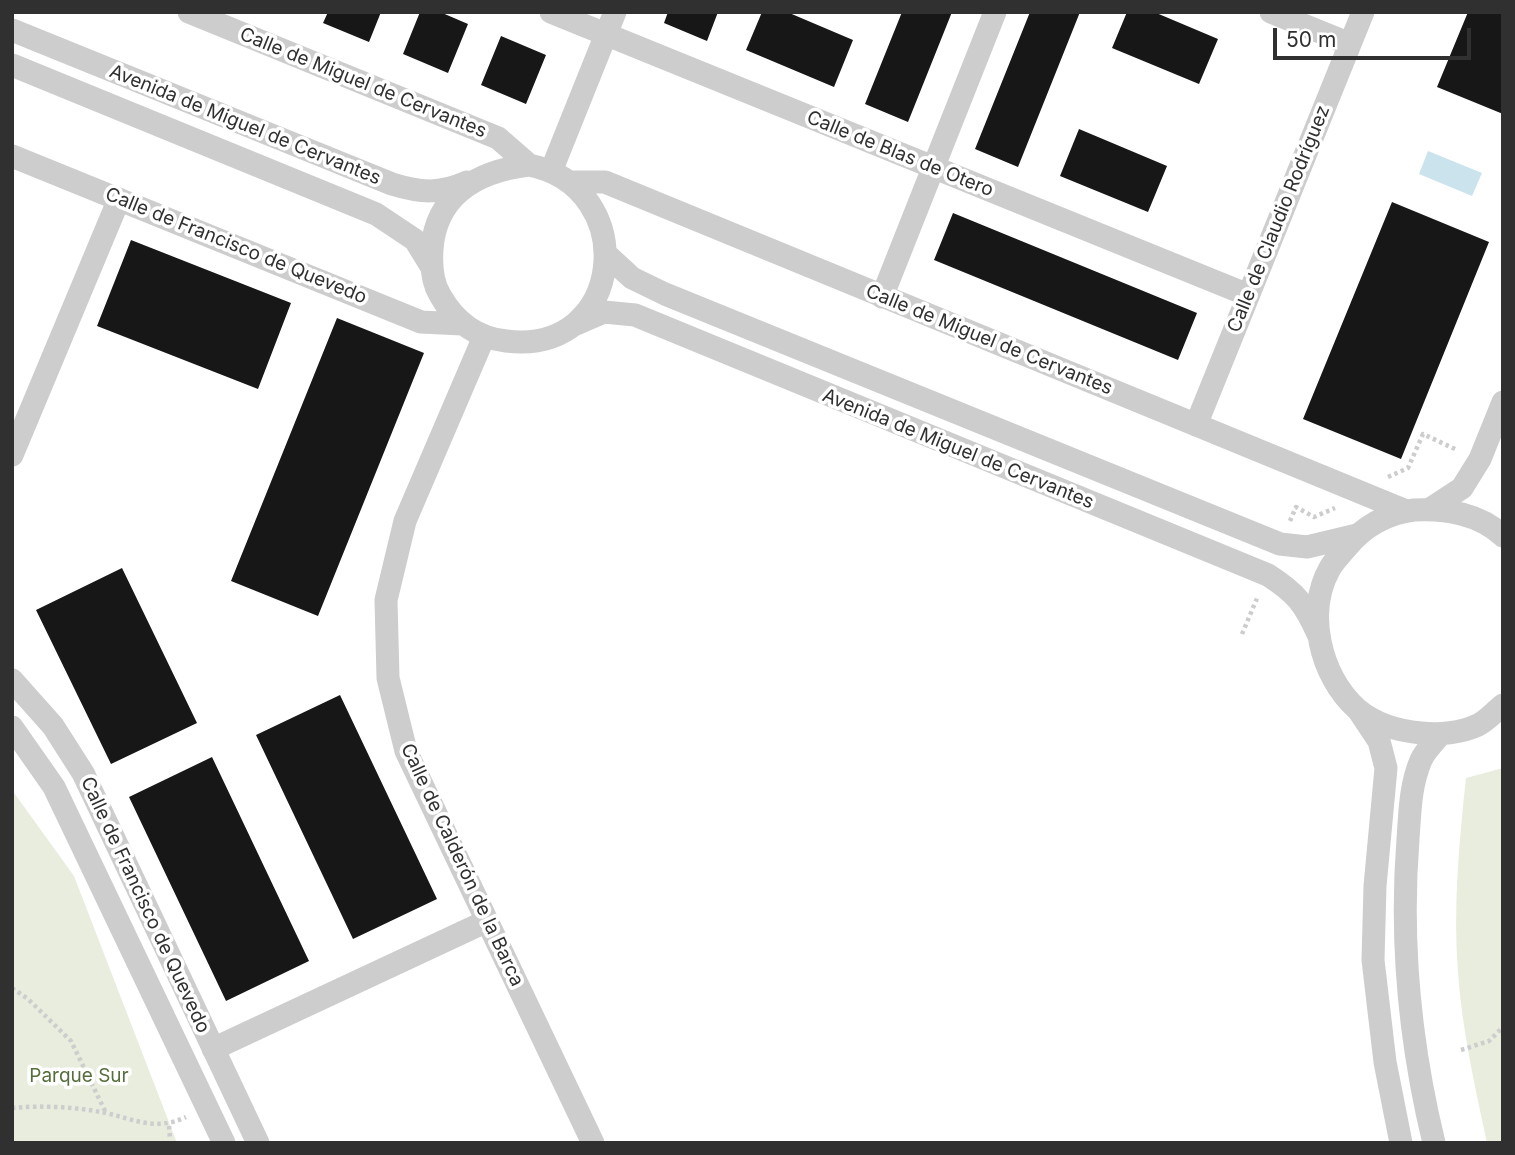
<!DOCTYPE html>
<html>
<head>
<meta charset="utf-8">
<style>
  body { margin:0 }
  #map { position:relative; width:1515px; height:1155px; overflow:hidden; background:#fff; font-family:Inter,sans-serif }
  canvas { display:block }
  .frame { position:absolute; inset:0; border:14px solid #303030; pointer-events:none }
  .scale { position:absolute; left:1273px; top:28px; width:198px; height:32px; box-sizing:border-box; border:4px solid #303030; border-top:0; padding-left:9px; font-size:21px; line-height:24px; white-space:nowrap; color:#303030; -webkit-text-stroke:5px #fff; paint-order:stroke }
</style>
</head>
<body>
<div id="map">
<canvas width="1515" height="1155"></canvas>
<div class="frame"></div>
<div class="scale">50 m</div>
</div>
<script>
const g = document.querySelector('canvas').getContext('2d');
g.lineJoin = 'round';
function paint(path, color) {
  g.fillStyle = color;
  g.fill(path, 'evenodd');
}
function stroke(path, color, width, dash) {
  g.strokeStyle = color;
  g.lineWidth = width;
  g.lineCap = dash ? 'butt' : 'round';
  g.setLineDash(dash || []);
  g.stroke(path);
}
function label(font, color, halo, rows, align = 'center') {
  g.font = font + ' Inter,sans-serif';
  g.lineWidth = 7;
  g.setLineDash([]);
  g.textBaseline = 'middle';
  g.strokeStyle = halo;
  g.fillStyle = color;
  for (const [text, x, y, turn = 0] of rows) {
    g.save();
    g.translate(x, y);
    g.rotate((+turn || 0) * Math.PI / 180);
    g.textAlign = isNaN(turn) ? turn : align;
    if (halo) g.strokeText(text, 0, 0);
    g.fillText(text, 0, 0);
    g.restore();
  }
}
paint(new Path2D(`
  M1503,768v375h-16c-12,-57 -25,-113 -29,-171 -5,-64 1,-129 8,-194z
  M12,790l62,86 103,267h-165z`), '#e8edde');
paint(new Path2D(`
  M1428,151l54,22 -10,23 -53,-22z`), '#cae3ed');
paint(new Path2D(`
  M328,12h53l-12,30 -46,-19z
  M420,12h20l28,12 -20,49 -45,-19z
  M668,12h50l-11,29 -43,-18z
  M762,12h25l66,28 -19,47 -88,-37z
  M902,12h50l-44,110 -43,-18z
  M1030,12h50l-62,155 -43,-18z
  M1127,12h27l64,27 -19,45 -87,-36z
  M1468,12h35v102l-66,-27z
  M501,36l45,19 -20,49 -45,-19z
  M1079,129l88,37 -19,46 -88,-36z
  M1392,202l97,40 -88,217 -98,-40z
  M953,213l244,100 -19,47 -244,-100z
  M131,240l160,63 -33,86 -161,-63z
  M337,318l87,35 -106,263 -87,-35z
  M122,568l75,155 -86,41 -75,-154z
  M340,695l97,204 -84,40 -97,-204z
  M212,757l97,204 -83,40 -97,-204z`), '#171717');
stroke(new Path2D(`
  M1388,477l20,-9 15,-34 34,16
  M1290,521l6,-14 18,10 21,-9
  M1242,634l16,-38
  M12,988l16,11 43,42 35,72
  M1461,1050l28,-9 14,-14
  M12,1108c30,-3 64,-1 94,5 30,7 50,18 80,4
  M169,1126l1,13`), '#cdcdcd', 4.5, [3.5, 3.5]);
stroke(new Path2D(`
  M189,12l309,126 31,27
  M551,12l697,283
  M1271,12l79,32
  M12,30l380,154c29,9 48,10 75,-2
  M12,65l364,149 39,26 16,26
  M12,156l409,166 41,2
  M529,165c112,22 97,191 -23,176 -29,-3 -51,-19 -66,-46 -8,-13 -9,-31 -8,-46 4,-55 47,-78 97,-84z
  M552,169l63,-157
  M569,182h36l801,329
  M607,255l25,23 33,16 615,250 27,3 50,-12
  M882,297l113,-285
  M574,325l30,-13 31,3 633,260c28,18 36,28 50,59
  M483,339l-78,182 -19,79 2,78 18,73 187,392
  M1196,425l167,-413
  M12,455l107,-256
  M1430,509l32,-21 18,-29 23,-57
  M1503,536c-23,-22 -58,-28 -89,-26 -27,3 -51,17 -67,37 -6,7 -13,14 -17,21 -25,44 -10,108 27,141 18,15 42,22 64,24 18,2 40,0 57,-8 9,-4 17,-14 25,-20
  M12,680l41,46 30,47 175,370
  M1359,711l20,30 7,27 -11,118 -2,74 12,102 16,81
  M12,727l42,60 170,356
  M213,1049l274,-128
  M1434,1143c-24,-99 -34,-202 -26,-304 2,-27 2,-53 13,-79 4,-9 12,-17 19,-25`), '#cdcdcd', 23);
label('19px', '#303030', '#fff', [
  ["Calle de Miguel de Cervantes",363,83,22],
  ["Avenida de Miguel de Cervantes",245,125,22],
  ["Calle de Blas de Otero",900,154,22],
  ["Calle de Claudio Rodríguez",1279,219,-68],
  ["Calle de Francisco de Quevedo",236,246,22],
  ["Calle de Miguel de Cervantes",989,340,22],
  ["Avenida de Miguel de Cervantes",958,449,22],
  ["Calle de Calderón de la Barca",462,865,65],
  ["Calle de Francisco de Quevedo",145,905,65]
]);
label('19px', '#576e3c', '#fff', [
  ["Parque Sur",79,1076]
]);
</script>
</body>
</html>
